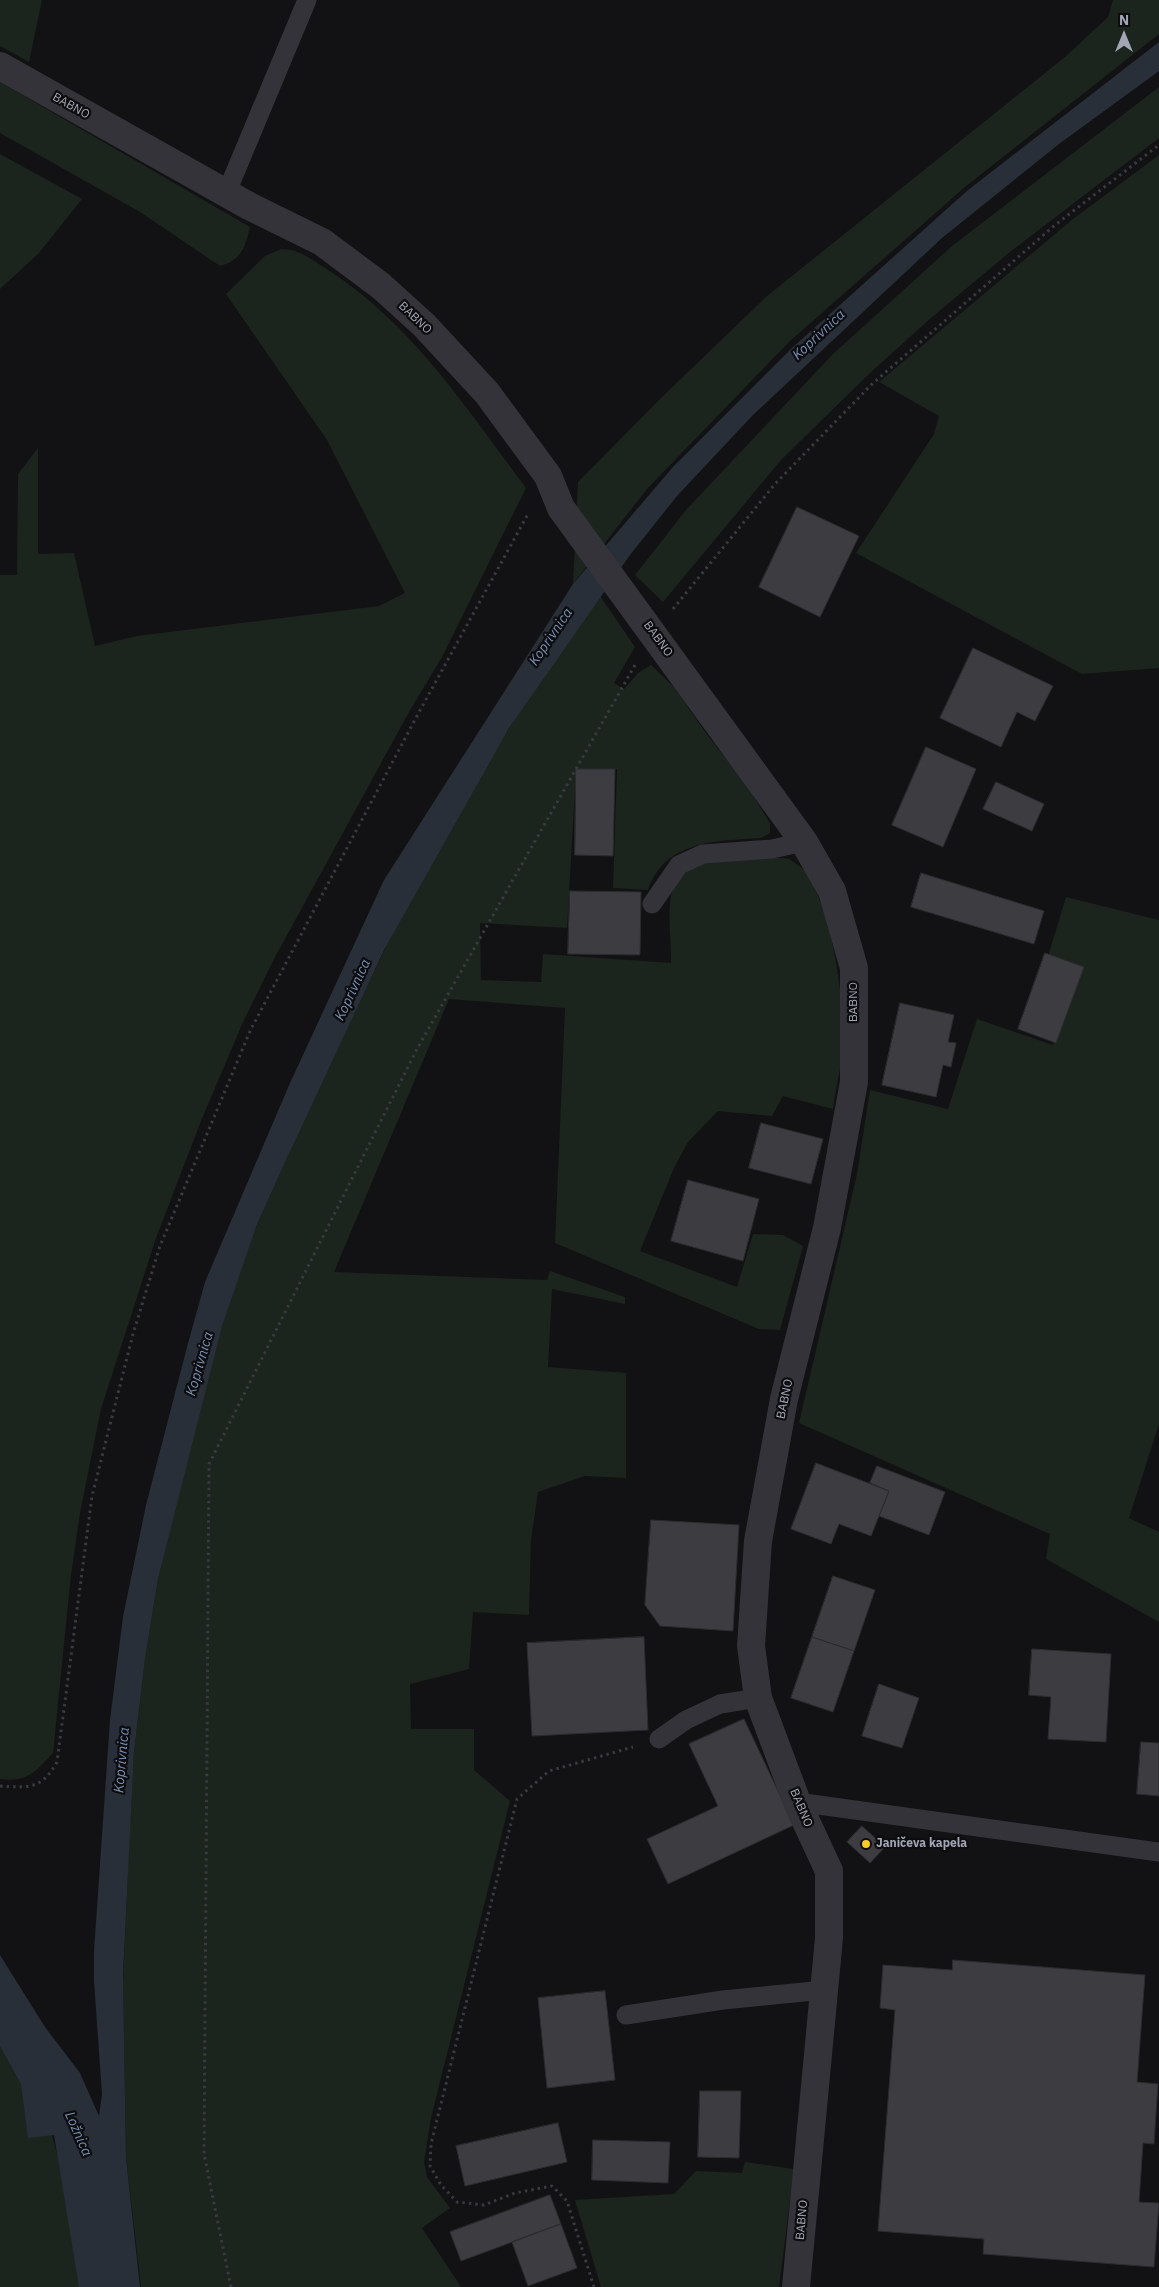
<!DOCTYPE html>
<html>
<head>
<meta charset="utf-8">
<style>
  body { margin:0 }
  #map { position:relative; width:1159px; height:2287px; overflow:hidden; background:#121214; font-family:"IBM Plex Sans",sans-serif }
  canvas { display:block }
  .north { position:absolute; left:1099px; top:10px; width:50px; height:50px; -webkit-text-stroke:4px #0d0d0f; paint-order:stroke; rotate:0deg; font-size:14px; font-weight:700; line-height:20px; text-align:center; color:#a3a6b5 }
  .north::after { content:''; display:block; margin:auto; width:18px; height:22px; background:#a3a6b5; clip-path:polygon(50% 0,100% 100%,50% 72%,0 100%) }
</style>
</head>
<body>
<div id="map">
<canvas width="1159" height="2287"></canvas>
<div class="north">N</div>
</div>
<script>
const g = document.querySelector('canvas').getContext('2d');
g.lineJoin = 'round';
function paint(path, color) {
  g.fillStyle = color;
  g.fill(path, 'evenodd');
}
function stroke(path, color, width, dash) {
  g.strokeStyle = color;
  g.lineWidth = width;
  g.lineCap = dash ? 'butt' : 'round';
  g.setLineDash(dash || []);
  g.stroke(path);
}
function label(font, color, halo, rows, align = 'center') {
  g.font = font + ' "IBM Plex Sans",sans-serif';
  g.lineWidth = 4.5;
  g.setLineDash([]);
  g.textBaseline = 'middle';
  g.strokeStyle = halo;
  g.fillStyle = color;
  for (const [text, x, y, turn = 0] of rows) {
    g.save();
    g.translate(x, y);
    g.rotate((+turn || 0) * Math.PI / 180);
    g.textAlign = isNaN(turn) ? turn : align;
    if (halo) g.strokeText(text, 0, 0);
    g.fillText(text, 0, 0);
    g.restore();
  }
}
paint(new Path2D(`
  M0,0h42l-13,62 -29,-16z
  M1113,0h46v34l-194,153 -175,154 -143,148 -74,95 5,-102 83,-84 106,-102 298,-239 43,-40z
  M0,82l250,145c-5,20 -8,33 -30,39l-80,-54 -140,-79z
  M1159,87v51l-149,114 -79,66 -61,55 -89,87 -118,142 -28,-27 51,-65 147,-156 119,-108z
  M0,154l82,45 -43,54 -39,36z
  M1159,155v513l-77,6 -226,-121 78,-119 5,-18 -60,-34 194,-163z
  M281,249c18,0 28,9 44,19 85,53 142,141 201,220l-84,169 -33,55 -135,247 -31,63 -42,99 -45,117 -55,171 -21,104 -9,62 -18,178c-19,20 -25,29 -53,26v-1204h17l1,-101 20,-26v106l36,-1 21,93 42,-10 242,-30 26,-13 -78,-153 -101,-146 39,-38z
  M600,596l35,51 -21,36 10,6 14,-16 13,-8 23,22 34,49 36,45 26,42v10l-9,5c-44,3 -96,2 -113,52l-35,-2 4,-119 -41,2 -9,157 -87,-5 1,57 60,2 2,-28 128,9c1,-22 -6,-60 4,-79 3,-7 16,-16 23,-19 12,-4 80,-9 91,-6 4,2 12,8 15,11 28,38 39,122 39,168 0,24 -7,48 -10,71l-50,-13 -11,20 -54,-5 -30,31 -14,26 -34,83 97,36 16,-53 30,1 20,11 -23,84 -21,-1 -204,-86 10,-235 -116,-9 -115,273 213,8 3,-9 75,26v7l-73,-15 -4,78 78,6v105l-41,-2 -47,16 -7,48 -2,75 -56,-3 -4,57 -59,15 1,45h63v41l36,31 -79,317 -7,44 3,15 23,31 -28,20 39,59h-320l-15,-130 -3,-173 6,-140 5,-92 11,-93 13,-80 19,-80v-8l53,-196 20,-54 77,-173 91,-187 127,-213z
  M1066,897l93,23v504l-30,94 30,14v90l-113,-63 4,-25 -251,-111 58,-249 13,-84 78,19 29,-90 76,26 29,-75 -35,-10z
  M0,2039l51,93 13,46 20,109h-84z
  M745,2162l49,7 -15,118h-178l-26,-87 99,-6 22,-23 46,2z`), '#1c241e');
paint(new Path2D(`
  M1159,42v29l-100,73 -117,94 -190,178 -75,80 -47,59 -121,173 -125,222 -97,208 -31,69 -34,99 -64,253 -13,80 -11,93 -11,223 3,183 14,129h-61l-25,-152 -26,3 -7,-54 -21,-38v-91l45,72 35,46 19,43 3,-22 -8,-113v-30l16,-231 13,-103 23,-112 41,-158 18,-65 85,-199 94,-203 189,-296 100,-117 119,-119 176,-158z`), '#282f38');
const building = new Path2D(`
  M797,507l62,29 -39,81 -61,-30z
  M973,648l80,38 -18,35 -18,-9 -16,35 -61,-29z
  M926,747l50,22 -33,78 -51,-22z
  M576,769h39l-2,87 -38,-1z
  M996,782l48,22 -12,27 -49,-22z
  M921,873l123,38 -10,33 -123,-37z
  M570,891l71,1 -1,63 -72,-1z
  M1045,953l39,14 -28,76 -38,-14z
  M900,1003l54,12 -6,27 8,1 -5,24 -8,-2 -7,32 -54,-12z
  M761,1123l62,16 -12,45 -62,-16z
  M688,1180l71,19 -16,62 -72,-20z
  M816,1463l73,28 -18,45 -32,-12 -8,20 -40,-15z
  M877,1466l68,26 -16,43 -50,-19 10,-25 -19,-8z
  M651,1520l88,5 -6,106 -73,-5 -15,-21z
  M833,1576l42,14 -21,61 -42,-14z
  M644,1637l4,93 -116,6 -5,-93z
  M812,1637l42,14 -21,61 -42,-14z
  M1032,1649l79,5 -5,88 -58,-3 3,-42 -22,-2z
  M879,1684l40,14 -17,50 -40,-12z
  M744,1719l50,106 -126,59 -21,-45 71,-33 -29,-62z
  M1141,1742l18,1v53l-22,-2z
  M862,1826l23,21 -15,16 -23,-21z
  M953,1960l192,15 -8,107 21,2 -4,60 -11,-1 -4,59 20,1 -5,64 -171,-13 1,-15 -106,-8 17,-221 -15,-2 3,-43 69,5z
  M605,1991l10,89 -68,8 -9,-90z
  M700,2091h41l-2,67 -41,-1z
  M558,2123l9,39 -102,24 -9,-40z
  M593,2140l77,2 -2,41 -76,-3z
  M550,2195l11,29 -100,37 -11,-29z
  M561,2224l16,44 -49,18 -16,-44z`);
paint(building, '#3c3c41');
stroke(building, '#2c2c30', 1);
stroke(new Path2D(`
  M673,609l102,-125 96,-99 184,-160 104,-80
  M0,1786c29,2 42,3 57,-24l35,-266 41,-162 27,-88 91,-217 167,-315 110,-200
  M231,2287l-27,-133 5,-690 208,-415 218,-384
  M594,2287l-27,-86 -15,-15 -37,7 -31,12 -27,-3 -16,-17 -11,-19 1,-22 86,-345 32,-28 84,-24`), '#393a40', 3, [2.5, 4]);
stroke(new Path2D(`
  M226,194l81,-194
  M652,904l27,-39 24,-11 69,-5 32,-7
  M659,1739l27,-19 34,-16 38,-6
  M797,1802l362,50
  M626,2015l97,-15 101,-10`), '#333339', 19);
stroke(new Path2D(`
  M0,66l249,140 73,36 59,44 43,39 63,68 61,83 13,32 243,334 28,49 22,77v114l-27,146 -43,171 -26,142 -7,105 7,52 39,104 32,69v67l-33,349`), '#333339', 28);
for (const [x, y, r, color] of [
  [866,1844,5,"#f9cc25"]
]) {
  const dot = new Path2D();
  dot.arc(x, y, r, 0, 2 * Math.PI);
  g.fillStyle = color;
  g.fill(dot);
  stroke(dot, '#0d0d0f', 2);
}
label('12px', '#a3a6b5', '#0d0d0f', [
  ["BABNO",71,106,29],
  ["BABNO",415,318,44],
  ["BABNO",658,639,54],
  ["BABNO",854,1002,-90],
  ["BABNO",785,1399,-78],
  ["BABNO",801,1808,67],
  ["BABNO",802,2220,-85]
]);
label('bold 12px', '#a3a6b5', '#0d0d0f', [
  ["Janičeva kapela",876,1844]
], 'left');
label('italic 14px', '#788fb2', '#0d0d0f', [
  ["Koprivnica",819,335,-43],
  ["Koprivnica",551,637,-56],
  ["Koprivnica",353,990,-65],
  ["Koprivnica",200,1364,-74],
  ["Koprivnica",122,1760,-85],
  ["Ložnica",78,2134,66]
]);
</script>
</body>
</html>
